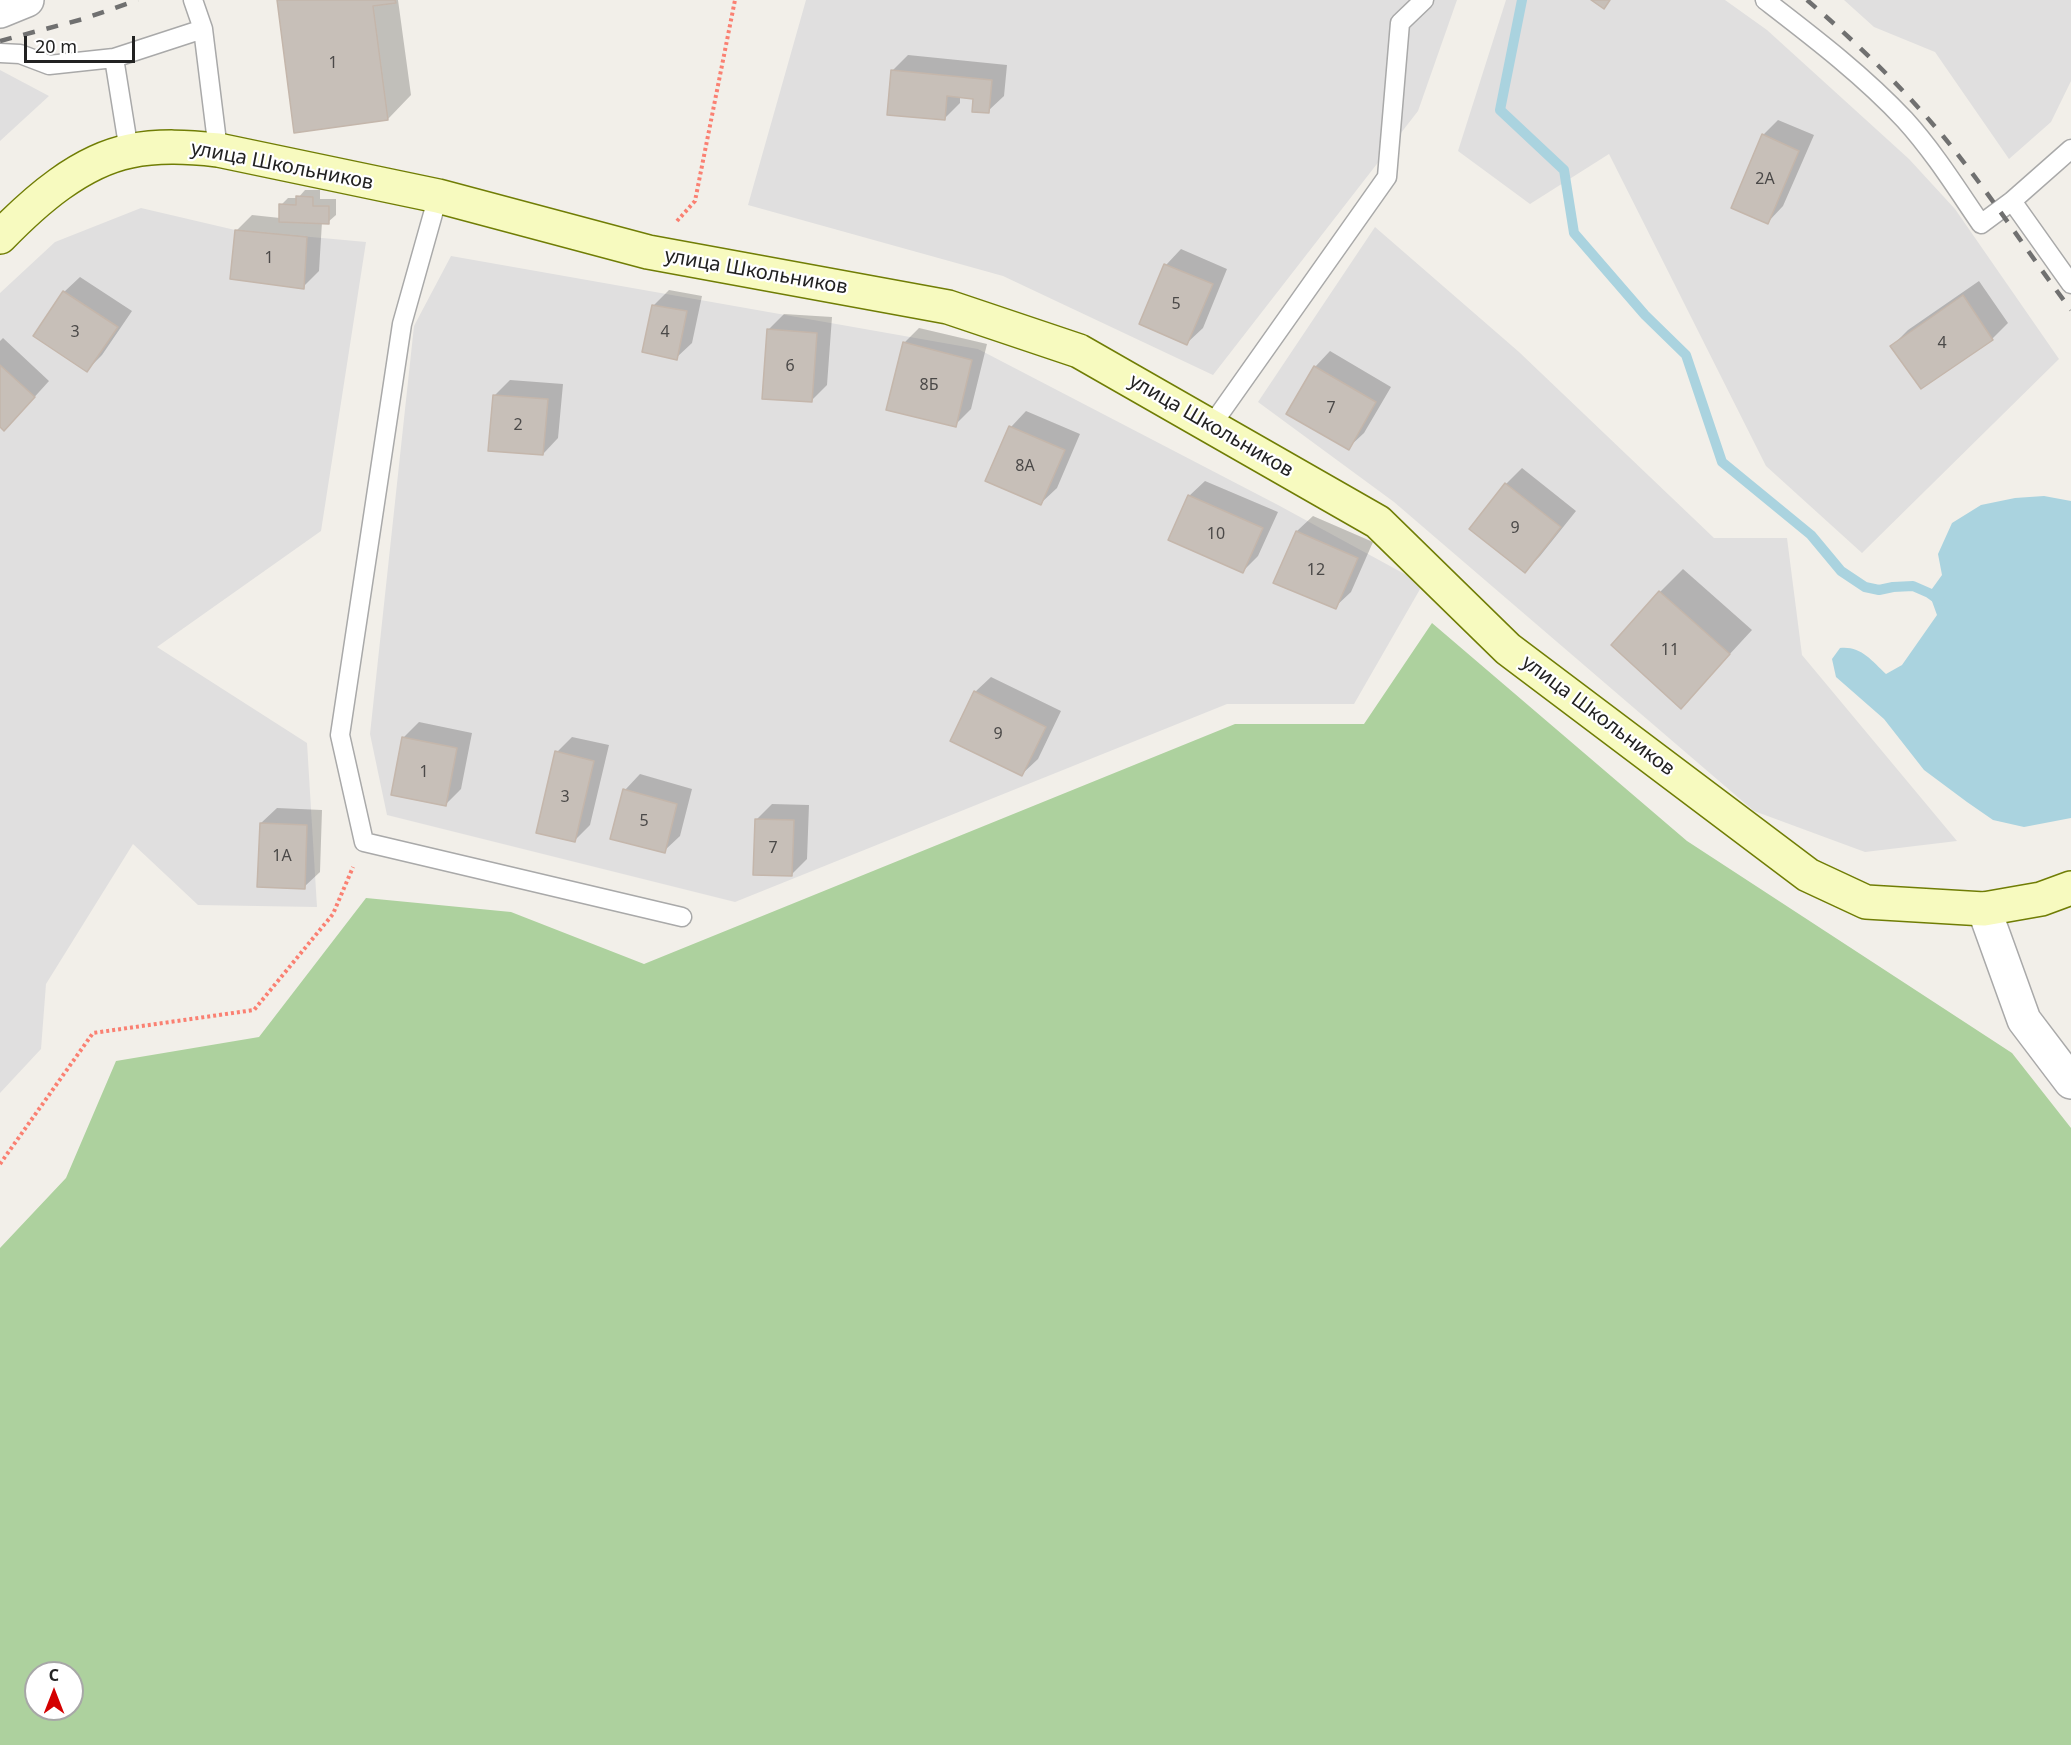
<!DOCTYPE html>
<html>
<head>
<meta charset="utf-8">
<style>
  body { margin:0 }
  #map { position:relative; width:2071px; height:1745px; overflow:hidden; background:#f2efe9; font-family:"Noto Sans",sans-serif }
  canvas { display:block }
  .north { position:absolute; left:24px; top:1661px; width:60px; height:60px; box-sizing:border-box; background:#fff; border:2px solid #a7a7a7; border-radius:50%; rotate:0deg; font-size:16px; font-weight:700; line-height:24px; text-align:center; color:#222 }
  .north::after { content:''; display:block; margin:auto; width:21px; height:27px; background:#d40000; clip-path:polygon(50% 0,100% 100%,50% 72%,0 100%) }
  .scale { position:absolute; left:24px; top:36px; width:111px; height:27px; box-sizing:border-box; border:3px solid #222; border-top:0; padding-left:8px; font-size:18px; line-height:21px; white-space:nowrap; color:#222; -webkit-text-stroke:4px #fff; paint-order:stroke }
</style>
</head>
<body>
<div id="map">
<canvas width="2071" height="1745"></canvas>
<div class="north">С</div>
<div class="scale">20 m</div>
</div>
<script>
const g = document.querySelector('canvas').getContext('2d');
g.lineJoin = 'round';
function paint(path, color) {
  g.fillStyle = color;
  g.fill(path, 'evenodd');
}
function stroke(path, color, width, dash) {
  g.strokeStyle = color;
  g.lineWidth = width;
  g.lineCap = dash ? 'butt' : 'round';
  g.setLineDash(dash || []);
  g.stroke(path);
}
function label(font, color, halo, rows, align = 'center') {
  g.font = font + ' "Noto Sans",sans-serif';
  g.lineWidth = 4.5;
  g.setLineDash([]);
  g.textBaseline = 'middle';
  g.strokeStyle = halo;
  g.fillStyle = color;
  for (const [text, x, y, turn = 0] of rows) {
    g.save();
    g.translate(x, y);
    g.rotate((+turn || 0) * Math.PI / 180);
    g.textAlign = isNaN(turn) ? turn : align;
    if (halo) g.strokeText(text, 0, 0);
    g.fillText(text, 0, 0);
    g.restore();
  }
}
paint(new Path2D(`
  M806,0h651l-39,111 -205,264 -210,-99 -255,-71z
  M1506,0h219l42,30 142,129 46,50 104,150 -197,194 -96,-87 -157,-312 -79,50 -72,-53z
  M1844,0h227v81l-20,41 -42,37 -74,-107 -61,-25z
  M0,70l49,26 -49,45z
  M141,208l94,22 131,12 -45,289 -164,116 150,96 10,164 -119,-2 -65,-61 -87,140 -5,65 -41,44v-800l55,-51z
  M1375,227l144,125 195,186h73l15,117 155,186 -92,11 -111,-41 -360,-309 -136,-100z
  M451,256l527,93 300,156 145,79 -69,120h-127l-492,198 -348,-87 -17,-81 44,-408z`), '#e0dfdf');
paint(new Path2D(`
  M1432,623l255,218 325,212 59,75v617h-2071v-497l66,-70 50,-117 143,-24 107,-139 145,14 133,52 591,-240h129zM36,1673h36v36h-36z`), '#add19e');
paint(new Path2D(`
  M2044,496l27,5v317l-47,9 -31,-7 -26,-18 -43,-32 -40,-51 -48,-42 -4,-18 8,-11c21,-2 31,12 46,26l16,-9 35,-50 -8,-22 13,-18 -4,-21 14,-31 29,-18 34,-7z`), '#aad3df');
paint(new Path2D(`
  M278,0h120l13,95 -23,24z
  M908,55l99,10 -3,31 -16,15 -13,-14 -15,-1v7l-16,16 -52,-48z
  M1778,120l36,15 -31,71 -15,16 -5,-87z
  M305,190h15v9h16v16l-8,7h-6l-3,49 -16,16 -66,-57 15,-15 28,3 1,-13 7,-7h10z
  M1181,249l46,20 -24,59 -16,15 -46,-19 25,-59z
  M80,277l52,34 -30,44 -15,15 -23,-78z
  M1979,281l29,42 -16,16 -71,48 -29,-41 16,-16z
  M669,290l33,6 -10,47 -16,15 -22,-53z
  M784,314l48,3 -5,68 -16,16 -42,-72z
  M919,328l68,16 -16,65 -16,16 -51,-82z
  M3,338l46,43 -29,32 -20,12v-84z
  M1330,351l61,36 -27,46 -16,15 -33,-81z
  M510,380l53,4 -5,54 -15,16 -49,-58z
  M1026,411l54,23 -23,54 -16,15 -30,-76z
  M1522,468l54,43 -36,45 -15,15 -54,-43 35,-44z
  M1205,481l73,31 -20,44 -15,15 -54,-75z
  M1313,516l60,26 -22,50 -16,15 -60,-25 22,-51z
  M1683,569l69,61 -71,77 -21,-115z
  M991,677l70,34 -23,48 -16,15 -47,-82z
  M419,722l53,11 -11,56 -15,15 -43,-66z
  M572,737l37,8 -19,80 -15,15 -18,-88z
  M640,774l52,15 -12,47 -16,15 -39,-61z
  M772,804l37,1 -2,54 -16,16 -35,-55z
  M277,808l45,2 -2,62 -16,15 -43,-64z`), '#0003');
stroke(new Path2D(`
  M1522,0l-22,110 64,60 10,63 71,82 41,40 36,107 89,73 30,36 24,16 14,3 14,-3 20,-1 16,7 11,8`), '#aad3df', 10);
const building = new Path2D(`
  M277,0h118l1,3 -23,3 15,114 -94,13z
  M1591,0h19l-6,9z
  M891,70l101,10 -3,33 -17,-1 1,-13 -26,-3 -2,24 -58,-5z
  M1762,134l37,17 -31,73 -37,-16z
  M296,196l17,1v9h16v18l-50,-2v-18l17,1z
  M235,230l72,7 -3,52 -74,-10z
  M1164,264l49,20 -26,61 -48,-21z
  M63,291l55,36 -31,45 -54,-36z
  M1963,295l30,45 -72,49 -31,-43z
  M652,305l35,6 -10,49 -35,-8z
  M767,329l50,4 -5,69 -50,-3z
  M903,342l69,18 -16,67 -70,-17z
  M0,365l35,32 -31,34 -4,-4z
  M1314,366l62,36 -27,48 -63,-36z
  M493,395l55,4 -5,56 -55,-4z
  M1009,426l56,24 -24,55 -56,-24z
  M1505,483l56,44 -36,46 -56,-44z
  M1188,495l75,33 -20,45 -75,-33z
  M1296,531l62,27 -22,51 -63,-26z
  M1659,591l71,63 -49,55 -70,-64z
  M974,691l72,36 -24,49 -72,-35z
  M402,737l55,11 -11,58 -55,-11z
  M555,751l39,10 -19,81 -39,-9z
  M623,789l54,15 -12,49 -55,-14z
  M755,819l39,1 -2,56 -39,-1z
  M260,823l47,2 -2,64 -48,-2z`);
paint(building, '#c7bfb8');
stroke(building, '#c4b6ab', 1.5);
const lane = new Path2D(`
  M193,0l10,29
  M1765,0c48,37 98,75 140,120 29,32 52,69 76,104l31,-23 59,-52
  M0,53l20,1 29,11 65,-7
  M129,151l-15,-93 89,-29 15,121
  M438,196l-36,128 -62,411 24,107 318,75
  M2012,201l59,83
  M1211,426l176,-249 13,-154 24,-23`);
const street = new Path2D(`
  M0,11l27,-11
  M1984,909l40,111 47,62`);
const secondary = new Path2D(`
  M0,237c35,-36 80,-76 130,-86 29,-6 59,-4 88,-1l220,46 210,56 300,55 131,44 299,171 130,127 300,226 58,27 118,7 57,-10 30,-11`);
stroke(lane, '#a9a9a9', 21);
stroke(street, '#a9a9a9', 36);
stroke(secondary, '#707d05', 36);
stroke(new Path2D(`
  M677,221l18,-20 40,-201
  M0,1164l93,-131 161,-23 79,-96 20,-47`), '#fa8072', 4, [3, 3]);
stroke(lane, '#fff', 18);
stroke(street, '#fff', 33);
stroke(secondary, '#f7fabf', 33);
stroke(new Path2D(`
  M1807,0c49,42 95,87 136,136 46,56 85,117 128,174
  M0,41l83,-22 55,-19`), '#707070', 4.5, [12, 12]);
label('16px', '#4b4948', null, [
  ["1",333,63],
  ["2А",1765,179],
  ["1",269,258],
  ["5",1176,304],
  ["3",75,332],
  ["4",665,332],
  ["4",1942,343],
  ["6",790,366],
  ["8Б",929,385],
  ["7",1331,408],
  ["2",518,425],
  ["8А",1025,466],
  ["9",1515,528],
  ["10",1216,534],
  ["12",1316,570],
  ["11",1670,650],
  ["9",998,734],
  ["1",424,772],
  ["3",565,797],
  ["5",644,821],
  ["7",773,848],
  ["1А",282,856]
]);
label('20px', '#222', '#fff', [
  ["улица Школьников",282,166,11],
  ["улица Школьников",756,272,10],
  ["улица Школьников",1211,426,30],
  ["улица Школьников",1598,716,37]
]);
</script>
</body>
</html>
